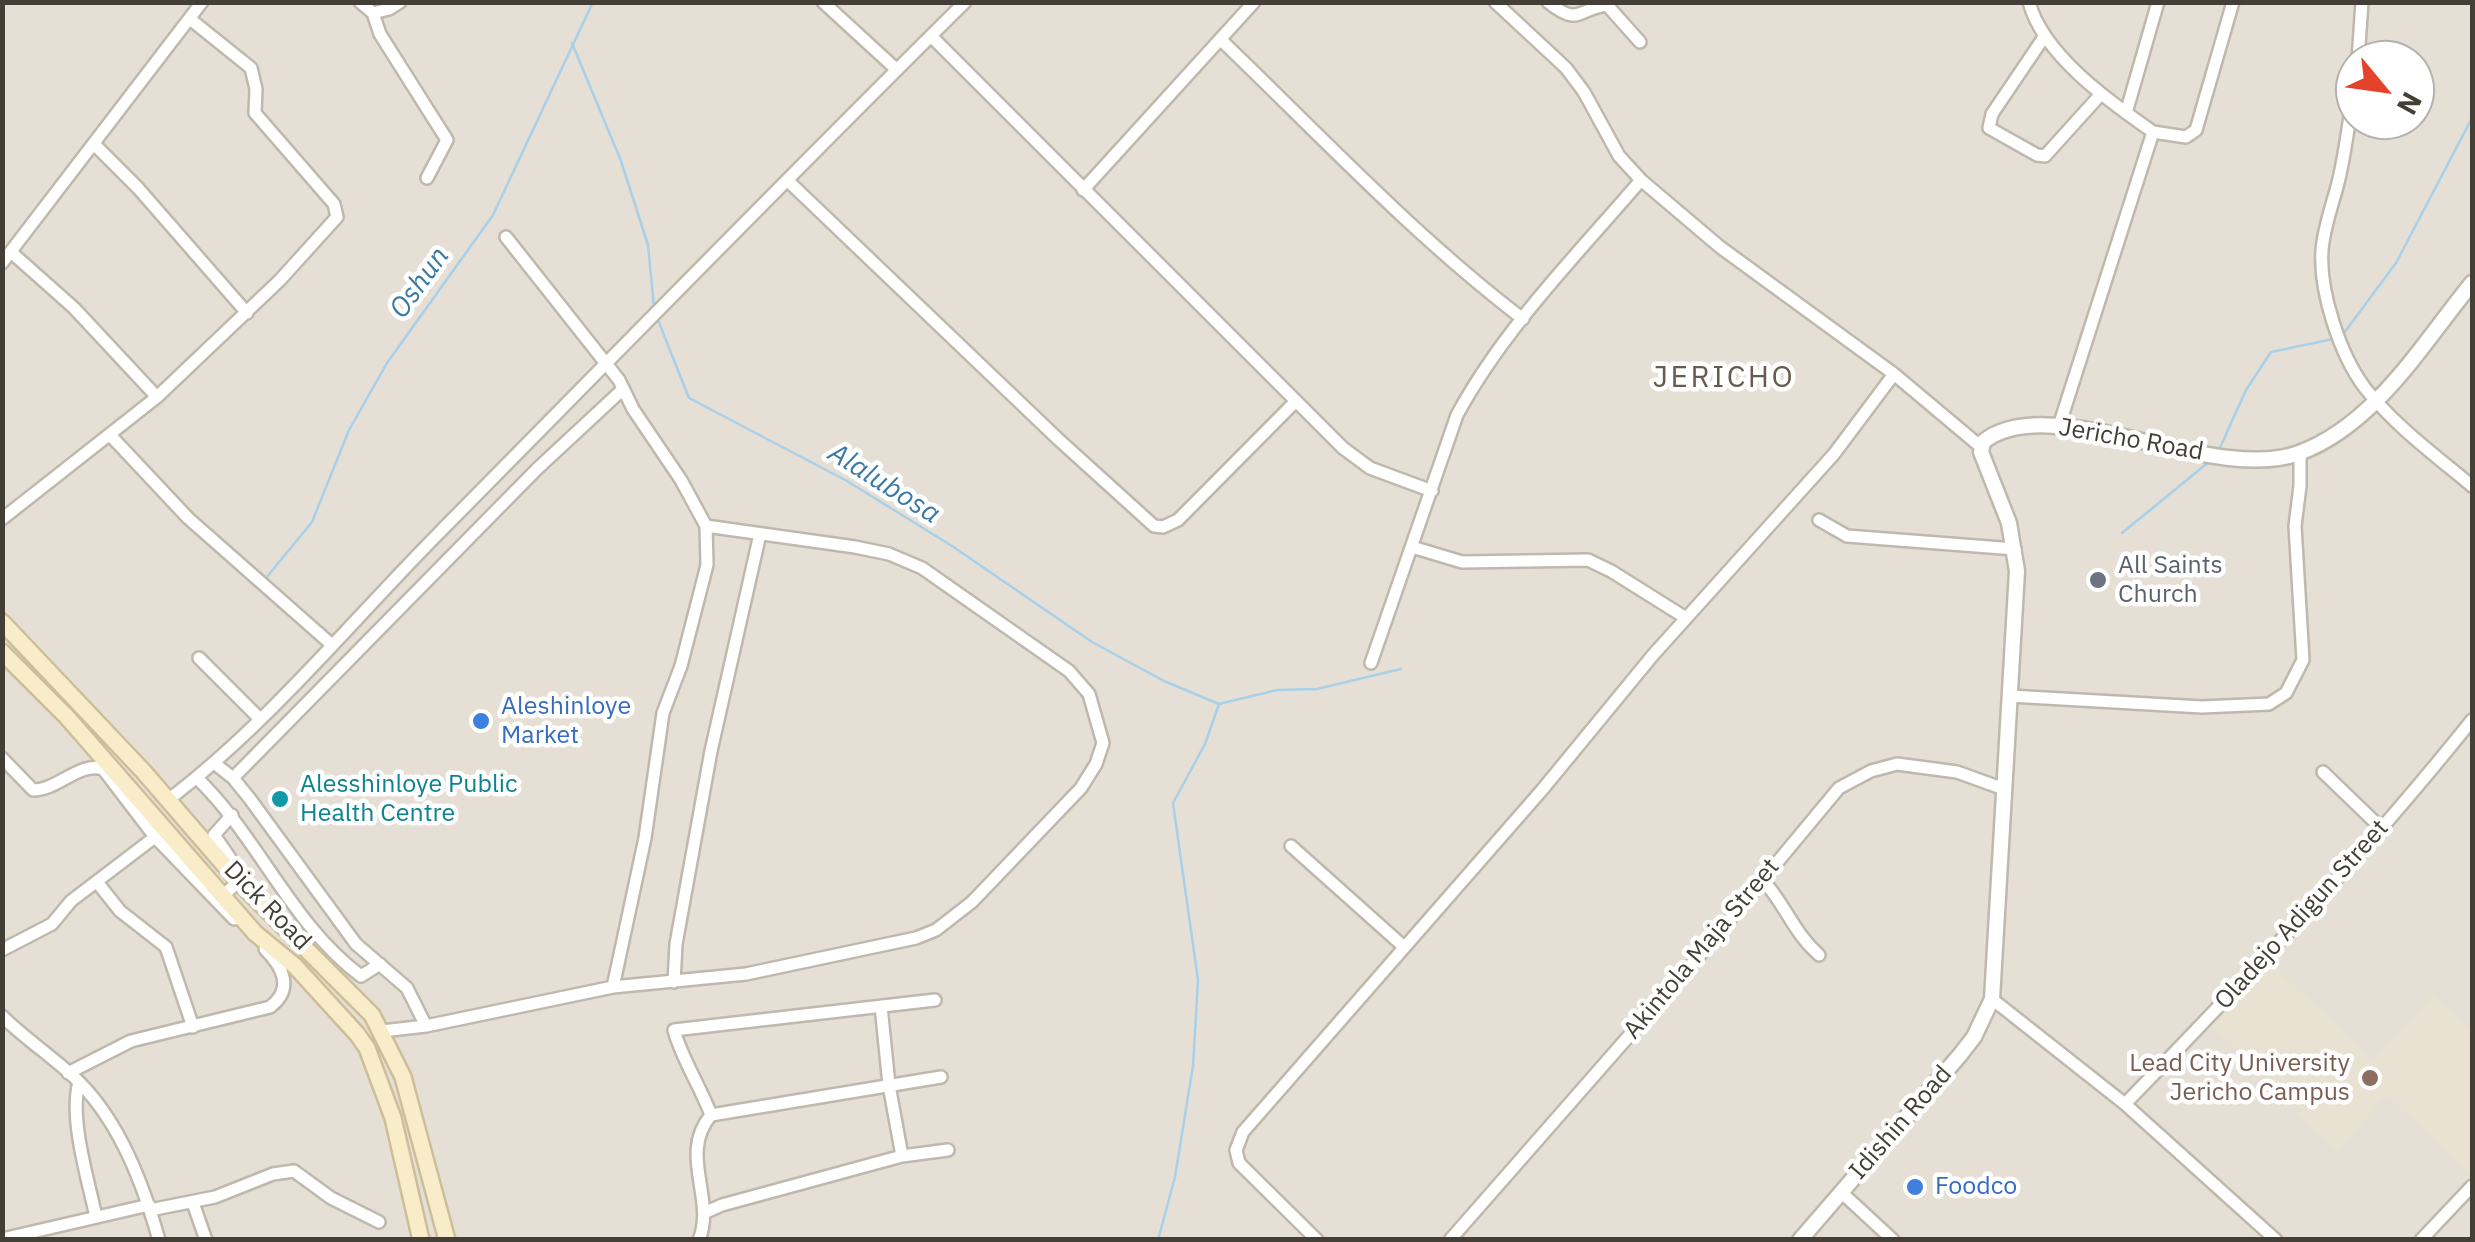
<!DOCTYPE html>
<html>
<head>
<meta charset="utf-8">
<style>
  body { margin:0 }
  #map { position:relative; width:2475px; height:1242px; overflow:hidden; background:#f1eee6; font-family:"IBM Plex Sans",sans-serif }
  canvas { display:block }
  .frame { position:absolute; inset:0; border:5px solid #433e36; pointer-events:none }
  .north { position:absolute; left:2335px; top:40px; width:100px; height:100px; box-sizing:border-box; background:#fff; border:2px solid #b4b2af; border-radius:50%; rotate:119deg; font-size:28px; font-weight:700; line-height:40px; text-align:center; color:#433e36 }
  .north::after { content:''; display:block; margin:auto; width:35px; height:45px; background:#e4422b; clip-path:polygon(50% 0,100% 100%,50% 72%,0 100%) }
</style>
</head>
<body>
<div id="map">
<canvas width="2475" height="1242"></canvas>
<div class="frame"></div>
<div class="north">N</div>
</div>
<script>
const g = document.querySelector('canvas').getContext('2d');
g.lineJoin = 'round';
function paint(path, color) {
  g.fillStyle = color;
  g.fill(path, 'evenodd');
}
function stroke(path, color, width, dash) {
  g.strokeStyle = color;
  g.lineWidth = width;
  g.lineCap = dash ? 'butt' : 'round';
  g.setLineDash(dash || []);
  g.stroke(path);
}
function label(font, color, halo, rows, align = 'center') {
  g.font = font + ' "IBM Plex Sans",sans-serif';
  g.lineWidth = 9;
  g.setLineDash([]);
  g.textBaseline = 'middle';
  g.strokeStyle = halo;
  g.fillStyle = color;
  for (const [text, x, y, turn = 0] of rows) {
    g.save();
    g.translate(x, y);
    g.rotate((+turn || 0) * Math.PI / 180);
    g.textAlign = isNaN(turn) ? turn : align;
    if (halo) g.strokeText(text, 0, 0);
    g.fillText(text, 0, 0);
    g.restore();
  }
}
paint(new Path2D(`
  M3,3h2469v1236h-2469zM2355,60h60v60h-60z`), '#e5dfd5');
paint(new Path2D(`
  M2270,963l103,97 60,-64 39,36 -1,143 -84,-79 -50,54 -38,-36 3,-4 -90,-84z`), '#e9e2d2');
stroke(new Path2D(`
  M572,43l49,118 27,84 6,63
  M658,320l31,78 158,83 105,65 140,96 72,39 55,23 58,-14 40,-1 84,-20
  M2344,333l52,-70 76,-145
  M2218,452l28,-62 25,-38 62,-13
  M2122,533l88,-72
  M266,578l46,-56 37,-92 38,-67 106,-148 100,-213
  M1158,1240l17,-63 18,-111 5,-86 -25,-177 32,-59 14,-40`), '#a8d0e8', 2.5);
const minor = new Path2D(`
  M360,2l13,11 7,21 67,106 -20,38
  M823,2l74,68
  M1495,2l71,66 18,24 35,64 22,24 79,67 174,127 87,73
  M1548,2c31,25 29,7 59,3l33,37
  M2029,2c14,53 81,100 124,130
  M373,13l16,-4 11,-7
  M931,36l412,412 27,20 62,23
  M2044,37l-52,77 -3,14 48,27 8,1 56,-62
  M1220,39c99,95 194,197 303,280
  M2358,60l4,-58
  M2355,85c-6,33 -9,66 -17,98 -6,23 -14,44 -16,67 -3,41 18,105 43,138 29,37 71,68 107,98
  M2126,113l32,-111
  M94,144l44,44 109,125
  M787,180l271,259 96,87 9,1 15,-7 118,-119
  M1083,190l171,-188
  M11,252l63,56 83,89
  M2,263l200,-261
  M2059,426l94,-294 33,5 10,-7 37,-128
  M111,436l77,82 144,127
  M2,519l155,-122 123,-117 57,-63 -3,-13 -79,-91 1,-24 -5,-21 -61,-49
  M1819,520l28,16 168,13
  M1412,547l50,15 126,-2 23,11 75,47
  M199,658l60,60
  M1371,663l86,-248c47,-87 120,-160 184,-235
  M2010,696l192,11 67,-3 17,-11 17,-33 -8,-134 5,-40v-33
  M2,758l31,32c25,0 47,-29 70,-21l52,68 79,82
  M214,763l19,15 17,21 106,145 51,44 19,38
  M2323,772l58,56
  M197,778c62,60 94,146 164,198l19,-12
  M233,778l304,-309 85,-79
  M168,800c100,-76 181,-176 269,-265 176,-178 350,-357 528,-533
  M1291,846l112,100
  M1761,878c24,25 31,53 58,77
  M97,882l23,29 46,36 27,80
  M223,896l20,-19 -29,-42 18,-20
  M2,950l50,-26 19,-23 84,-64
  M674,982l2,-38 35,-193 49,-217
  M613,987l32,-149 18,-125 18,-47 26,-101 -1,-39
  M1992,999l133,105 151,136
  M881,1006l8,79 13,71
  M2,1016c24,24 53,42 77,66 41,41 64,102 80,158
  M382,1031l44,-5 187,-39 133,-13 170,-36 20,-8 36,-28 109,-114 15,-24 7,-21 -14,-49 -20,-23 -147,-103 -33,-14 -34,-7 -149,-21 -25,-46 -48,-71 -14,-29 -113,-143
  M68,1073l63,-32 139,-34c24,-18 13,-40 -5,-58
  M79,1082c-10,37 9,97 17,135
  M2125,1104c120,-124 240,-250 347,-384
  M711,1115l230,-38
  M1841,1192l52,48
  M193,1203l13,37
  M150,1210l65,-13 58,-23 21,-3 37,27 48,24
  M704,1213l18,-8 180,-49 46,-6
  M2,1239l147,-34
  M699,1240c17,-41 -21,-86 12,-125 -11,-29 -30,-58 -37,-85l261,-30
  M1317,1240l-78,-77 -3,-13 7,-18 299,-342 111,-135 181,-201 60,-80
  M1450,1240l256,-292 133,-160 32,-17 26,-7 60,8 47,17
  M2421,1240l51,-54`);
const tertiary = new Path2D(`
  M1800,1240l160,-185 14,-18 18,-38 25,-428 -8,-48 -28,-71 2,-10c66,-54 230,43 316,11 76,-28 124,-110 173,-170`);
const secondary = new Path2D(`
  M2,622l141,149 96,111 133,133 31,62 44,163
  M2,652l65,65 188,216 40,33 62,68 10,14 26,70 28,122`);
stroke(minor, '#bfb8ad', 16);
stroke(tertiary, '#bfb8ad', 19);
stroke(secondary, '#cdbe9a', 20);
stroke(minor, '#fff', 11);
stroke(tertiary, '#fff', 14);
stroke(secondary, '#f9ecc9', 15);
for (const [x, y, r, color] of [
  [2098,580,10,"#6b7280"],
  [481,721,10,"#3f7fe0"],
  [280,799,10,"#0f9aa8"],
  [2370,1078,10,"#8d6e63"],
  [1915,1187,10,"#3f7fe0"]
]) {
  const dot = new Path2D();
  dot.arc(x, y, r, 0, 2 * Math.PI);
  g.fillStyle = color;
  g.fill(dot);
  stroke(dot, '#fff', 4);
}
label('25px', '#433e36', '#fff', [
  ["Jericho Road",2131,440,10],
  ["Dick Road",267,906,46],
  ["Oladejo Adigun Street",2302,915,-48],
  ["Akintola Maja Street",1702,949,-50],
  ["Idishin Road",1901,1123,-49]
]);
label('25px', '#5b616d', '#fff', [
  ["All Saints",2118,566],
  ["Church",2118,595]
], 'left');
label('25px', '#366cbe', '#fff', [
  ["Aleshinloye",501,707],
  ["Market",501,736],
  ["Foodco",1935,1187]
], 'left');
label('25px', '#0d838f', '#fff', [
  ["Alesshinloye Public",300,785],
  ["Health Centre",300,814]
], 'left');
label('25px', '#785e54', '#fff', [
  ["Lead City University",2350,1064],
  ["Jericho Campus",2350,1093]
], 'right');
label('italic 28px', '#3b7aa4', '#fff', [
  ["Oshun",420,283,-54],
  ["Alalubosa",884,484,32]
]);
g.letterSpacing = '2.5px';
label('30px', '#655b4f', '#fff', [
  ["JERICHO",1724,378]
]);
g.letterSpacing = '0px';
</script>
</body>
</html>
